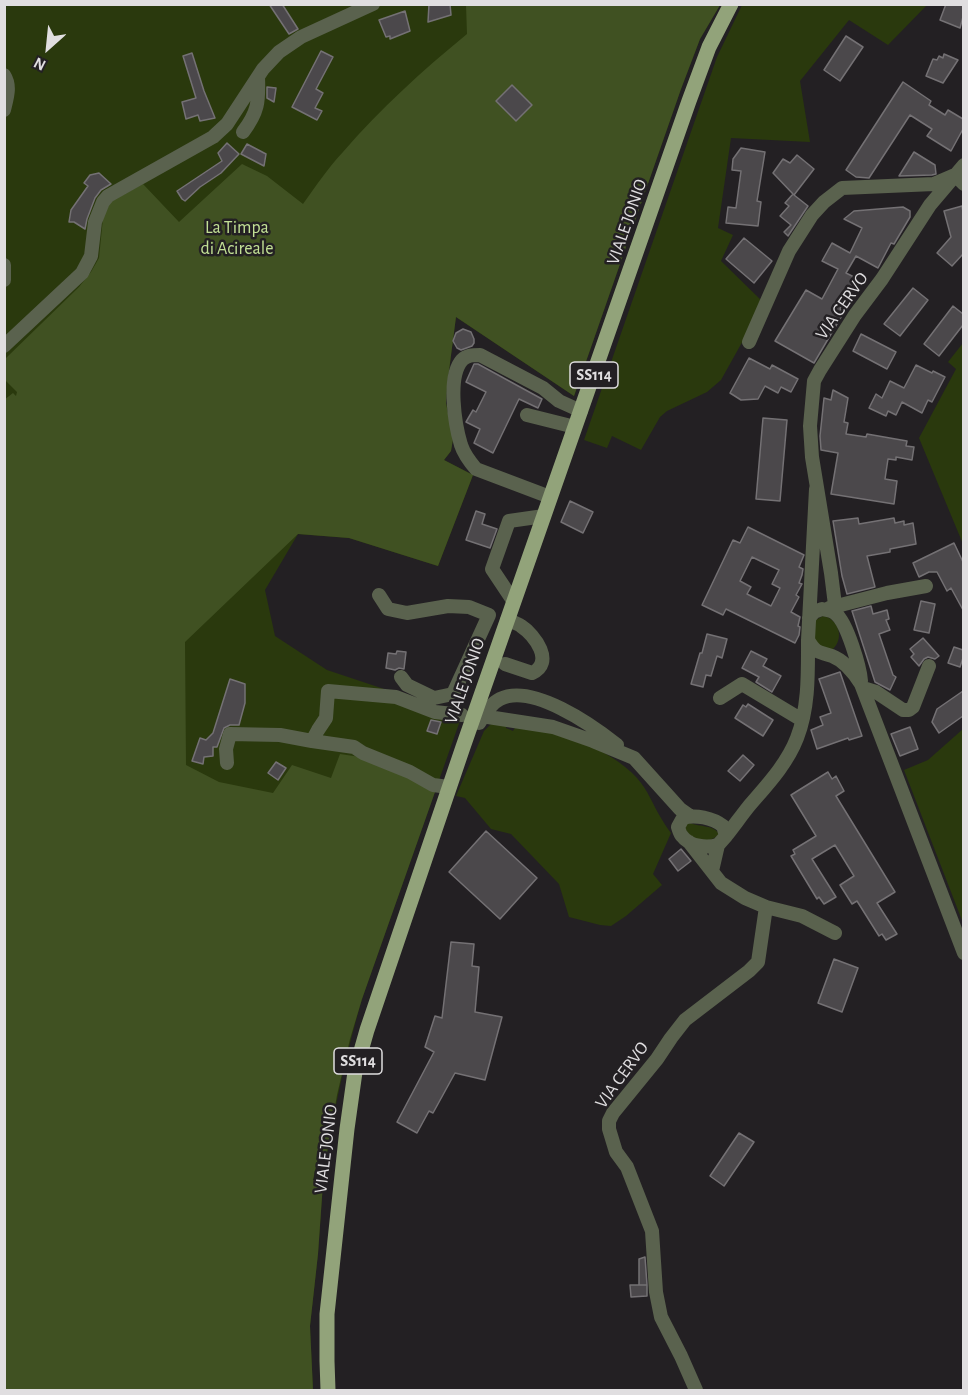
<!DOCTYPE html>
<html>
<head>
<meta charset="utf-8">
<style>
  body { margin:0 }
  #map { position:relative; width:968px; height:1395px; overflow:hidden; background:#232023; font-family:"Alegreya Sans",sans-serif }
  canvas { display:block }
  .frame { position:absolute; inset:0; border:6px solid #e0dee0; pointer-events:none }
  .north { position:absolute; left:18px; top:18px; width:60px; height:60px; -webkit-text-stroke:4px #232023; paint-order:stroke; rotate:207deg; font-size:16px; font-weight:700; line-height:24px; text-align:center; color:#e0dee0 }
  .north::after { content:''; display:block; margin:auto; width:21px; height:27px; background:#e0dee0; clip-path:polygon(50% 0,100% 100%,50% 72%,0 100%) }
</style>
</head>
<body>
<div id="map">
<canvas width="968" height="1395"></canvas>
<div class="frame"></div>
<div class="north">N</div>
</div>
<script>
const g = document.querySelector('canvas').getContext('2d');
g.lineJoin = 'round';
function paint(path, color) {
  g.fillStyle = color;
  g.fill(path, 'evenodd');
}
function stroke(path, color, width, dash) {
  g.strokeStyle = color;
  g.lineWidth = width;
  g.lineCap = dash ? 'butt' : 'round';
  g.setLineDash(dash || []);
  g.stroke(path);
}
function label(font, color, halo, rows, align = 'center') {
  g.font = font + ' "Alegreya Sans",sans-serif';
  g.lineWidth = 5;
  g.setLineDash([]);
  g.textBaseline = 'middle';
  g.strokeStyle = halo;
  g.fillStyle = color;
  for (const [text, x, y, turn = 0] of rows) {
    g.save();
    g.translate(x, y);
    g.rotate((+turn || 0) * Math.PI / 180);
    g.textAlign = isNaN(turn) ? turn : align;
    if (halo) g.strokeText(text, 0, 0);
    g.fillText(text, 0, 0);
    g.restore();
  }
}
paint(new Path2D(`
  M5,5h715l-20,34 -19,50 -107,307 -118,-79 -9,69 -1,17 7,36 -2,12 -7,9 29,15 -35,91 -89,-28 -51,-4 -33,56 10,46 52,34 135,45 -100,284c-15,51 -26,102 -35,154h-8l-6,27 10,3 -5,71 -8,72 3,64h-308z
  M742,5h185l-39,40 -39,-25 -49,61 10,61 -79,-4 -13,90 15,7 -12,26 43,42 -43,77 -14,12 -40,19 -7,6 -19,33 -29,-14 -5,12 -23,-8 133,-383z
  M963,343v201l-44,-106 37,-69 -8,-7z
  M823,616c16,3 22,23 9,34l-10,-1 -9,-10 1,-18z
  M493,722h14l-1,6 7,3 5,-8c41,12 89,22 119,55 11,12 16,27 24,40 3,5 6,10 10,15l-18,41 9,11 -36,31 -15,10 -11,-1 -31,-8 -10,-33 -48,-50 -20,-5 -26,-31 -9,-2 28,-65z
  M963,729v194l-59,-153 24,-10z
  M690,823c10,4 24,2 29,11 -9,11 -29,7 -34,-6l2,-4z`), '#2a390d');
paint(new Path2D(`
  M466,5h254l-20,34 -19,50 -107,307 -118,-79 -9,69 -1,17 7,36 -2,12 -7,9 29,15 -35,91 -89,-28 -51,-4 -113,108 1,123 33,17 54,11 19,-28 39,13 9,-24 27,4 30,14 38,20 -73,207 -12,40 -13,56 -10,58h-8l-6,27 10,3 -5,71 -8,72 3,64h-308l-1,-990 9,-7 3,3 1,-4 -12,-12v-21l74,-72 12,-15 8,-14 4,-40 7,-16 33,-18 36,38 63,-58 25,12 36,28c13,-18 25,-36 40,-52 37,-43 80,-82 124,-118z`), '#405122');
const building = new Path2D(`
  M269,4h13l16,25 -9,5z
  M429,4h21l1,11 -23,7z
  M946,4h17v13l-3,11 -20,-8z
  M405,11l5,20 -20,8v-3l-4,1 -7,-17z
  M846,36l17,11 -23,34 -16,-11z
  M321,51l12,6 -17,32 7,4 -8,15 7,3 -5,9 -25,-13z
  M192,53l12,38 11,27 -15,3 -2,-6 -12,4 -4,-17 14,-4 -13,-42z
  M944,54l14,6 -15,23 -17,-7 7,-17 4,1 2,-4 4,2z
  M903,82l28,19 -2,4 16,10 3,-5 15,9v10l-12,22 -24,-15 5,-7 -22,-14 -41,63 -13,-1 -10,-7z
  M512,85l20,20 -16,16 -20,-20z
  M267,87l9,1 -2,14 -7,-4z
  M227,143l12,11 -18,19 -21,14 -15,14 -3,-2 -5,-8 45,-30 -4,-8z
  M247,144l19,10 -2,12 -23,-12z
  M741,148l24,4 -8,49 4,1 -3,24 -32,-3 2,-16 8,1 5,-37 -9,-1 1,-11z
  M914,152l21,13 1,9 -4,1 -33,1z
  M797,155l17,14 -20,26 14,11 -20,30 -4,-4 7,-7 -11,-9 9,-10 -4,-3 8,-9 -20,-21 10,-14 7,4z
  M99,173l12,11 -10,6 -6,8 -8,21 -2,10 -11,-7h-5l2,-12 17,-24 -4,-3 6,-8z
  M962,206l1,6v42l-11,12 -15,-13 14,-16 -7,-26z
  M903,207l7,4v6l-16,27 -3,-1 -13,25 -22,-12 -10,17 10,5 -16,31 4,3 -30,51 -39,-22 31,-51 16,9 16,-30 -16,-8 10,-18 18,10 12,-25 -18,-9 10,-8z
  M744,238l28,23 -18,22 -28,-24z
  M913,288l15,12 -28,36 -16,-12z
  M953,306l10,8v11l-24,31 -15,-12z
  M463,329l8,3 3,7v4l-2,3 -11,4 -4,-2 -4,-7 3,-8z
  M861,334l35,18 -9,17 -34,-18z
  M749,358l21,11 2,-4 26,14 -7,13 -10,-5 -3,6 -13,-7 -7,13 -17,1 -11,-7z
  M474,364h4l64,35 -4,9 -19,-9 -26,54 -19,-10 6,-14 -14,-7 7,-12 3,2 10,-20 -20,-10z
  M916,365l16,8 1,-2 12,6 -13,25 -4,-2 -6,13 -20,-11 -6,13 -8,-4 -2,5 -17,-8 7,-14 6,4 8,-17 14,7z
  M833,390l15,8 -4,24 4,1 -2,11 20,3 1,-3 40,7 -1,5 8,1 -2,13 -16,-3v3l-8,-1 -3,20 12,2 -3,23 -63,-10 7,-41 -17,-3 -1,-14 4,-38 7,2z
  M763,418l24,2 -7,81 -24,-2z
  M570,501l23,11 -10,21 -22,-11z
  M476,511l9,3 -3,10 15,5 -7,19 -24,-8z
  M858,518l1,6 35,-6 1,5 9,-2v4l9,-2 3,21 -26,5v3l-23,4 8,31 -28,7 -5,-18 -9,-55z
  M748,527l56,28 -5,12 4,2 -1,6 -3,8 3,1 -6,11 3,2 -8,15 9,5 -2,9 2,1 -1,8 -4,8 -69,-34 -3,6 -21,-10 31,-65 7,3zM752,557l27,13 -7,14 8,4 -9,18 -24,-12 4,-7 -11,-6z
  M954,543l9,19v48l-12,-22 -4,3 -10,-19h-8l-10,5 -6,-14z
  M921,601l14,3 -6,29 -15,-3z
  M871,606l2,8 14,-4 2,9 -3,1 4,10 -11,4 14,41 3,2 -6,13 -15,-8 -23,-71z
  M707,634l20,5 -5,19 -5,-2 -6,20 -5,-1 -3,12 -12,-3 9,-31h2z
  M923,638l16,18 -4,3 -7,-2 -4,2 -5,7 -8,-9 3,-3 -4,-5z
  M954,647l9,3v8l-3,9 -12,-4z
  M397,651l9,1 -2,17 -5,-1 -4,2 -9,-2 2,-15 8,1z
  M751,651l16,8 -4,7 18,10 -9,16 -16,-10 3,-5 -17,-9z
  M840,672l22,64 -13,4 -1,-2 -31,11 -6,-19 12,-5 -3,-8 11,-4 -12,-34z
  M230,679l15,5v19l-6,22h-9l-6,3 -7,19h-4v9l-9,1 -1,7 -11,-3 8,-23 6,2 7,-7z
  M963,691v25l-24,17 -7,-11 5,-13z
  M748,704l25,16 -10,16 -28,-18 8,-13 3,2z
  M431,720l10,2 -4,12 -10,-3z
  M910,727l8,22 -18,7 -9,-22z
  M743,755l11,10 -14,16 -12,-10z
  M276,762l10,6 -8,12 -10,-7z
  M828,772l4,7 4,-3 8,15 -8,5 59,96 -18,11 20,31 -11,6 -4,-6 -3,2 -22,-35 -5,3 -12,-19 14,-9 -19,-31 -23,14 24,38 -12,7 -5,-7 -2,2 -26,-43 4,-2 -2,-4 23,-14 -25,-41z
  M486,831l51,47 -37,41 -51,-47z
  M681,849l10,12 -13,10 -9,-12z
  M451,942l23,2 -2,22 7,1 -4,45 27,5 -17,63 -30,-7 -22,40 -4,-2 -12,22 -20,-11 37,-70 -9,-5 10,-31 7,2z
  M834,959l24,9 -16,44 -24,-9z
  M739,1133l15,9 -30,44 -14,-10z
  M645,1257l2,28h-8v-26z
  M630,1285h17v11l-16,1z`);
paint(building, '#4b484b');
stroke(building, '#747174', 1.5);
stroke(new Path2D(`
  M4,75c7,11 3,22 0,35
  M243,132c15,-20 16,-30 15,-55
  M4,265v15
  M749,342l40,-91 23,-36 12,-13 18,-14 92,-4 21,-9 9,9
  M4,346l78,-73 9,-17 4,-34 8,-20 5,-6 105,-59 14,-13 36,-55 16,-17 22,-15 72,-33
  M527,415l48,12
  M816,489l-8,151c9,15 11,11 24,16 13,5 22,17 29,28l103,269
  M550,497l-74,-28c-6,-7 -12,-15 -15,-24 -6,-20 -14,-68 1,-85 5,-5 11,-5 18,-5l63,33 16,13 22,10
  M379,595l9,14 19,4 41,-7 21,1 20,8 -36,79 -19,4 -27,-13 -6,-8
  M514,602l-22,-33 17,-48 35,-5
  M829,608l58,-15 39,-7
  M836,613l-5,-40 -19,-116 -2,-31 4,-45 6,-11 35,-55 27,-36 48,-74 34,-40
  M809,618l5,-6 8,-3c5,1 10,1 14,5 11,9 24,53 25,67
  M505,664l27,9c23,-10 3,-38 -11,-47 -4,-3 -9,-4 -14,-6
  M863,688l13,4 27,18h6l4,-3 16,-41
  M720,698l22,-14 60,36
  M488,717l65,10 40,14 41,17 46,51 10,7
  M479,723c6,-9 11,-19 21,-24 32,-16 92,26 117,46
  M312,741l6,-11 8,-12 2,-27 68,6 39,15 27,3
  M227,763l-1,-14 4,-15 50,1 32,6 42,6 9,6 47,19 23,13 16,2
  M726,836c8,-10 15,-20 23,-30 18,-21 38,-42 48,-68 12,-31 11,-65 11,-98
  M689,842l32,41 24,15 21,9 -8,55 -9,9 -64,49 -14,18 -14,21 -44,54 -4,8v8l7,23 11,15 25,64 4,61 5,25 20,39 15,34
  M712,871l6,-26 8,-9 -3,-10c-10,-8 -28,-12 -40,-8l-5,9c1,3 2,7 4,9 8,11 25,12 36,9
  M766,907l36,9 33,17`), '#5a624e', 14);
stroke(new Path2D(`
  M328,1390l-1,-29v-47l20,-185 8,-57 12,-42 96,-283 226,-646 20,-54 22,-43`), '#92a37a', 15);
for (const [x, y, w] of [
  [594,375,48],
  [358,1061,48]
]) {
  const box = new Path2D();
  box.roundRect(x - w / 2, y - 13, w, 26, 4.5);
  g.fillStyle = '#232023';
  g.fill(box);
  stroke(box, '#e0dee0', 1.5);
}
label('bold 16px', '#e0dee0', null, [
  ["SS114",594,375],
  ["SS114",358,1061]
]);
label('18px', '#e0dee0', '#232023', [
  ["VIALE JONIO",627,222,-71],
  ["VIA CERVO",842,306,-55],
  ["VIALE JONIO",465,681,-71],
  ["VIA CERVO",622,1075,-54],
  ["VIALE JONIO",326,1149,-83]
]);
label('18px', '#c2e095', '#232023', [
  ["La Timpa",237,228],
  ["di Acireale",237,249]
]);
</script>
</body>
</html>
